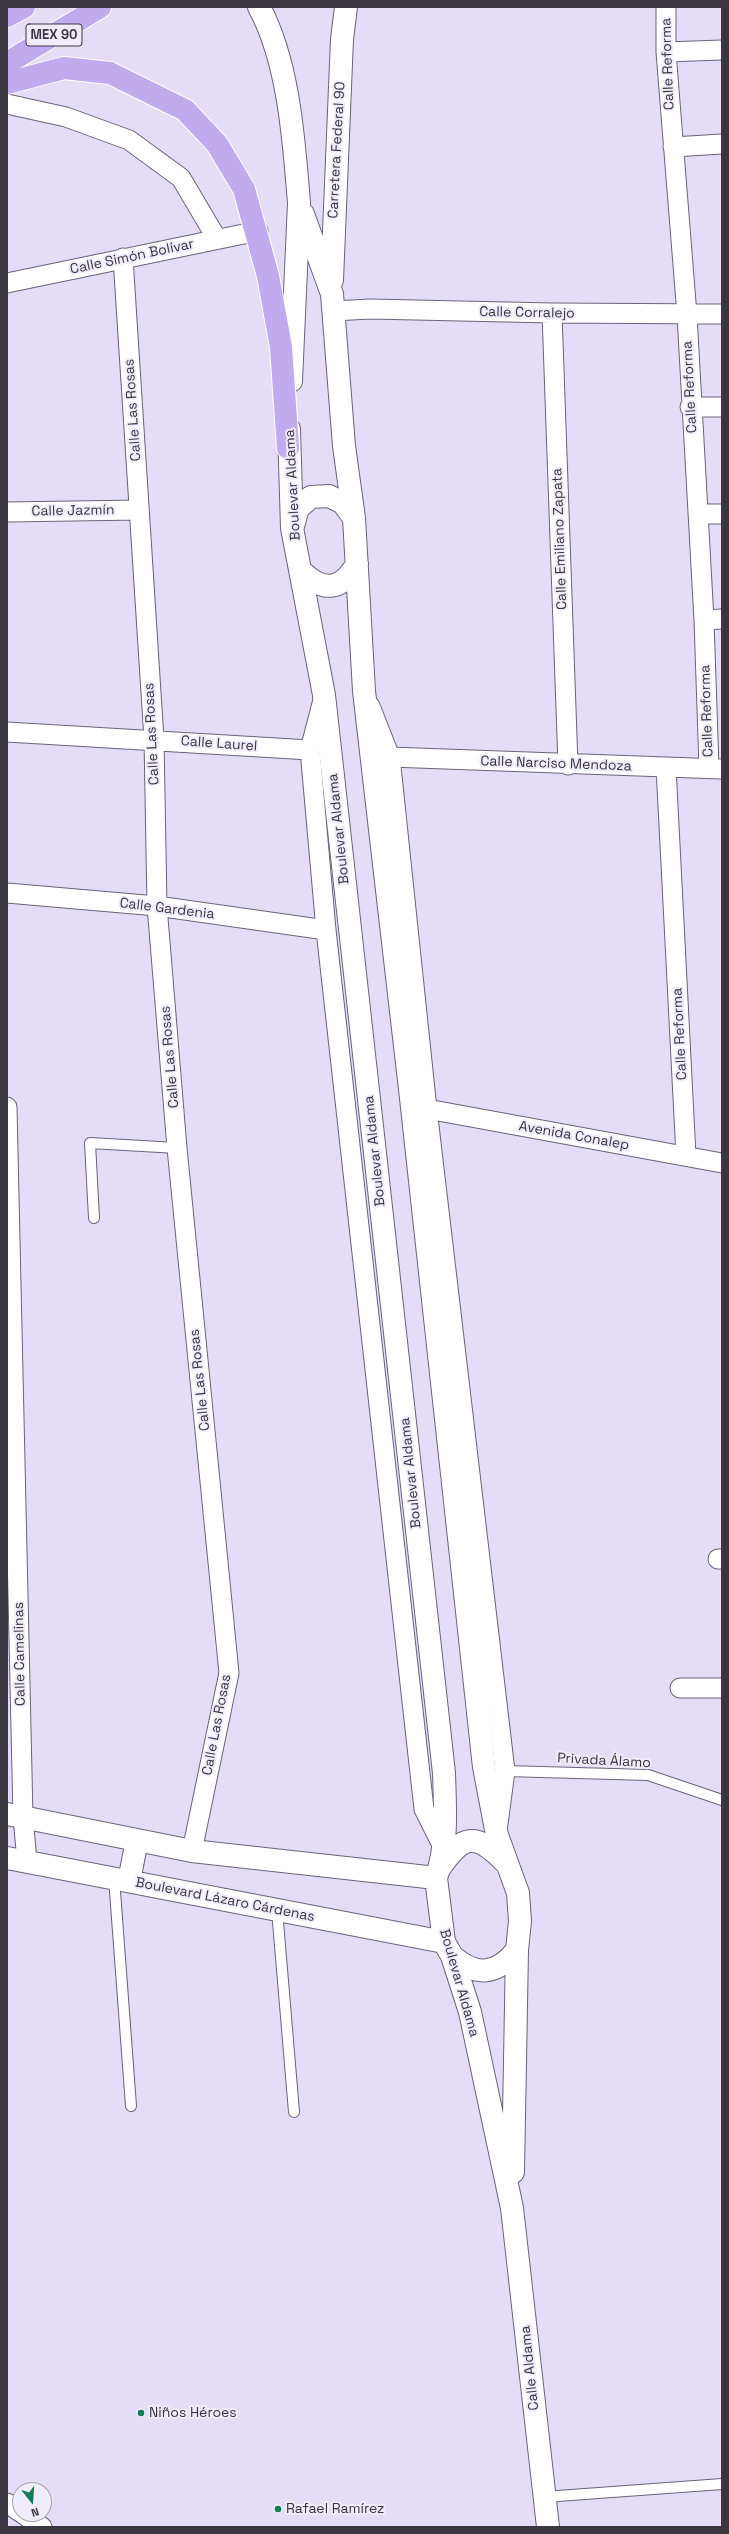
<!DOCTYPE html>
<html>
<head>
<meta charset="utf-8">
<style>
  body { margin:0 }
  #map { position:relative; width:729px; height:2534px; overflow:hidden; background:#e5ddf7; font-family:"Space Grotesk",sans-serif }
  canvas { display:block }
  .frame { position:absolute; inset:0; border:8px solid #393640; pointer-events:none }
  .north { position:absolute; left:12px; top:2482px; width:40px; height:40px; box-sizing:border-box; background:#f1ecfc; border:1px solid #a7a3b1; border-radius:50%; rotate:163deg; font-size:11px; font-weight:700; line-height:16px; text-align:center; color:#393640 }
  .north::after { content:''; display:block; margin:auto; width:14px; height:18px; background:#117e5a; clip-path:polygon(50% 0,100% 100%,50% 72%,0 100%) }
</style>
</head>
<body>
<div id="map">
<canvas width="729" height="2534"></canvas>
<div class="frame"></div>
<div class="north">N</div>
</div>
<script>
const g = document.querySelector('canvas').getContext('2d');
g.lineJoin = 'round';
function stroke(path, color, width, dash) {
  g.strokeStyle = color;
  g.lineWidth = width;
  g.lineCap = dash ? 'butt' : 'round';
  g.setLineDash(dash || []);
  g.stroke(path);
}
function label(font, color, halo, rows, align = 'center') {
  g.font = font + ' "Space Grotesk",sans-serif';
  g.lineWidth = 4;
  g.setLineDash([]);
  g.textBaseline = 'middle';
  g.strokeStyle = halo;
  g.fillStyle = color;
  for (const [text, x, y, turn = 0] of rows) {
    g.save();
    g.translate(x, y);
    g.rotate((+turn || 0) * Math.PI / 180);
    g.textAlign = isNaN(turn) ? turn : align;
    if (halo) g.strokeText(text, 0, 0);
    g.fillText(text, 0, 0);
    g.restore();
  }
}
const lane = new Path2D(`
  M94,1218l-4,-75 87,5
  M505,1771l143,4 74,25
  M114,1878l17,228
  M277,1910l17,202
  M544,2497l178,-13`);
const street = new Path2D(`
  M666,7v45l21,263 17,305 5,148
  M666,52l56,-2
  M7,104l59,13 63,23 52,38 36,61
  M673,147l49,-3
  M123,258l31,481 3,167 20,242 52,525 -37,178
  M7,283l251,-52
  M333,311l37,-2 182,4 170,1
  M552,313l16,452
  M690,407h32
  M7,512l132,-2
  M698,514h24
  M704,620l18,-1
  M323,700l-13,50 16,180 98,879 18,36
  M370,706l20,51 37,352 78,662 -7,53
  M7,732l303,18
  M390,757l331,12
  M666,767l20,389
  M7,893l150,13 169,24
  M7,1107l16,710 4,44
  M427,1109l295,54
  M718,1559h4
  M680,1688h42
  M7,2503l13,9
  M23,2514l19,13`);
const secondary = new Path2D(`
  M259,7c30,55 35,135 40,196l-8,178
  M303,214l29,80 12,152 10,72 10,173 46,398 74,678 13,68 21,58 2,28 -3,29 -4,222
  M332,280l10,-241 4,-32
  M289,429l3,99 32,167 120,1078c1,34 4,73 -8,105l8,64 8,14 18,56 42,196 36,319
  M293,526l5,-18 13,-11 18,-1 14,7 11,15
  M302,572c22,21 40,18 55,-8
  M7,1814l185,37 244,27
  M7,1858l437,84
  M439,1869c23,-34 36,-38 66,-7
  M129,1881l8,-41
  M452,1956c24,21 45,19 65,-6`);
const highway = new Path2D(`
  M7,16l17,-9
  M7,63l93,-56
  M7,83l57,-15 46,5 75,37 32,34 27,45 24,87 13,71 7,101`);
stroke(lane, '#6a637a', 12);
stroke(street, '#6a637a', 21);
stroke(secondary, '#6a637a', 24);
stroke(highway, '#fff', 24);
stroke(lane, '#fff', 10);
stroke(street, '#fff', 19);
stroke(secondary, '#fff', 22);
stroke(highway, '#c0abef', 22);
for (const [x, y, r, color] of [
  [141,2413,4,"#117e5a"],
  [278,2509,4,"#117e5a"]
]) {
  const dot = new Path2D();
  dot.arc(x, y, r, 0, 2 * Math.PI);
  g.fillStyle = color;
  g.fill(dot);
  stroke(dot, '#f1ecfc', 1.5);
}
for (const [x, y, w] of [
  [54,35,56]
]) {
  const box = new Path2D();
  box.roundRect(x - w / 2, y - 11, w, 22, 3);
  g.fillStyle = '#f1ecfc';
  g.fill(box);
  stroke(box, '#393640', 1);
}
label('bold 13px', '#393640', null, [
  ["MEX 90",54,35]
]);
label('14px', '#393640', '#f1ecfc', [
  ["Calle Reforma",668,64,-92],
  ["Carretera Federal 90",337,150,-87],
  ["Calle Simón Bolívar",132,257,-12],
  ["Calle Corralejo",527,313,1],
  ["Calle Reforma",690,387,-93],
  ["Calle Las Rosas",133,410,-94],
  ["Boulevar Aldama",293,485,-93],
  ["Calle Jazmín",73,511,-1],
  ["Calle Emiliano Zapata",560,539,-92],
  ["Calle Reforma",707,711,-92],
  ["Calle Las Rosas",152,734,-93],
  ["Calle Laurel",219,744,4],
  ["Calle Narciso Mendoza",556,764,2],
  ["Boulevar Aldama",339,829,-96],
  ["Calle Gardenia",167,909,7],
  ["Calle Reforma",680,1034,-93],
  ["Calle Las Rosas",170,1057,-95],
  ["Avenida Conalep",574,1136,10],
  ["Boulevar Aldama",375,1151,-96],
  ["Calle Las Rosas",200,1380,-96],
  ["Boulevar Aldama",411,1473,-96],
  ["Calle Camelinas",20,1654,-91],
  ["Calle Las Rosas",217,1725,-79],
  ["Privada Álamo",604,1761,3],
  ["Boulevard Lázaro Cárdenas",225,1900,11],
  ["Boulevar Aldama",459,1983,74],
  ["Calle Aldama",530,2368,-96]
]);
label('14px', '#393640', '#f1ecfc', [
  ["Niños Héroes",149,2413],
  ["Rafael Ramírez",286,2509]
], 'left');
</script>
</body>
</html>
